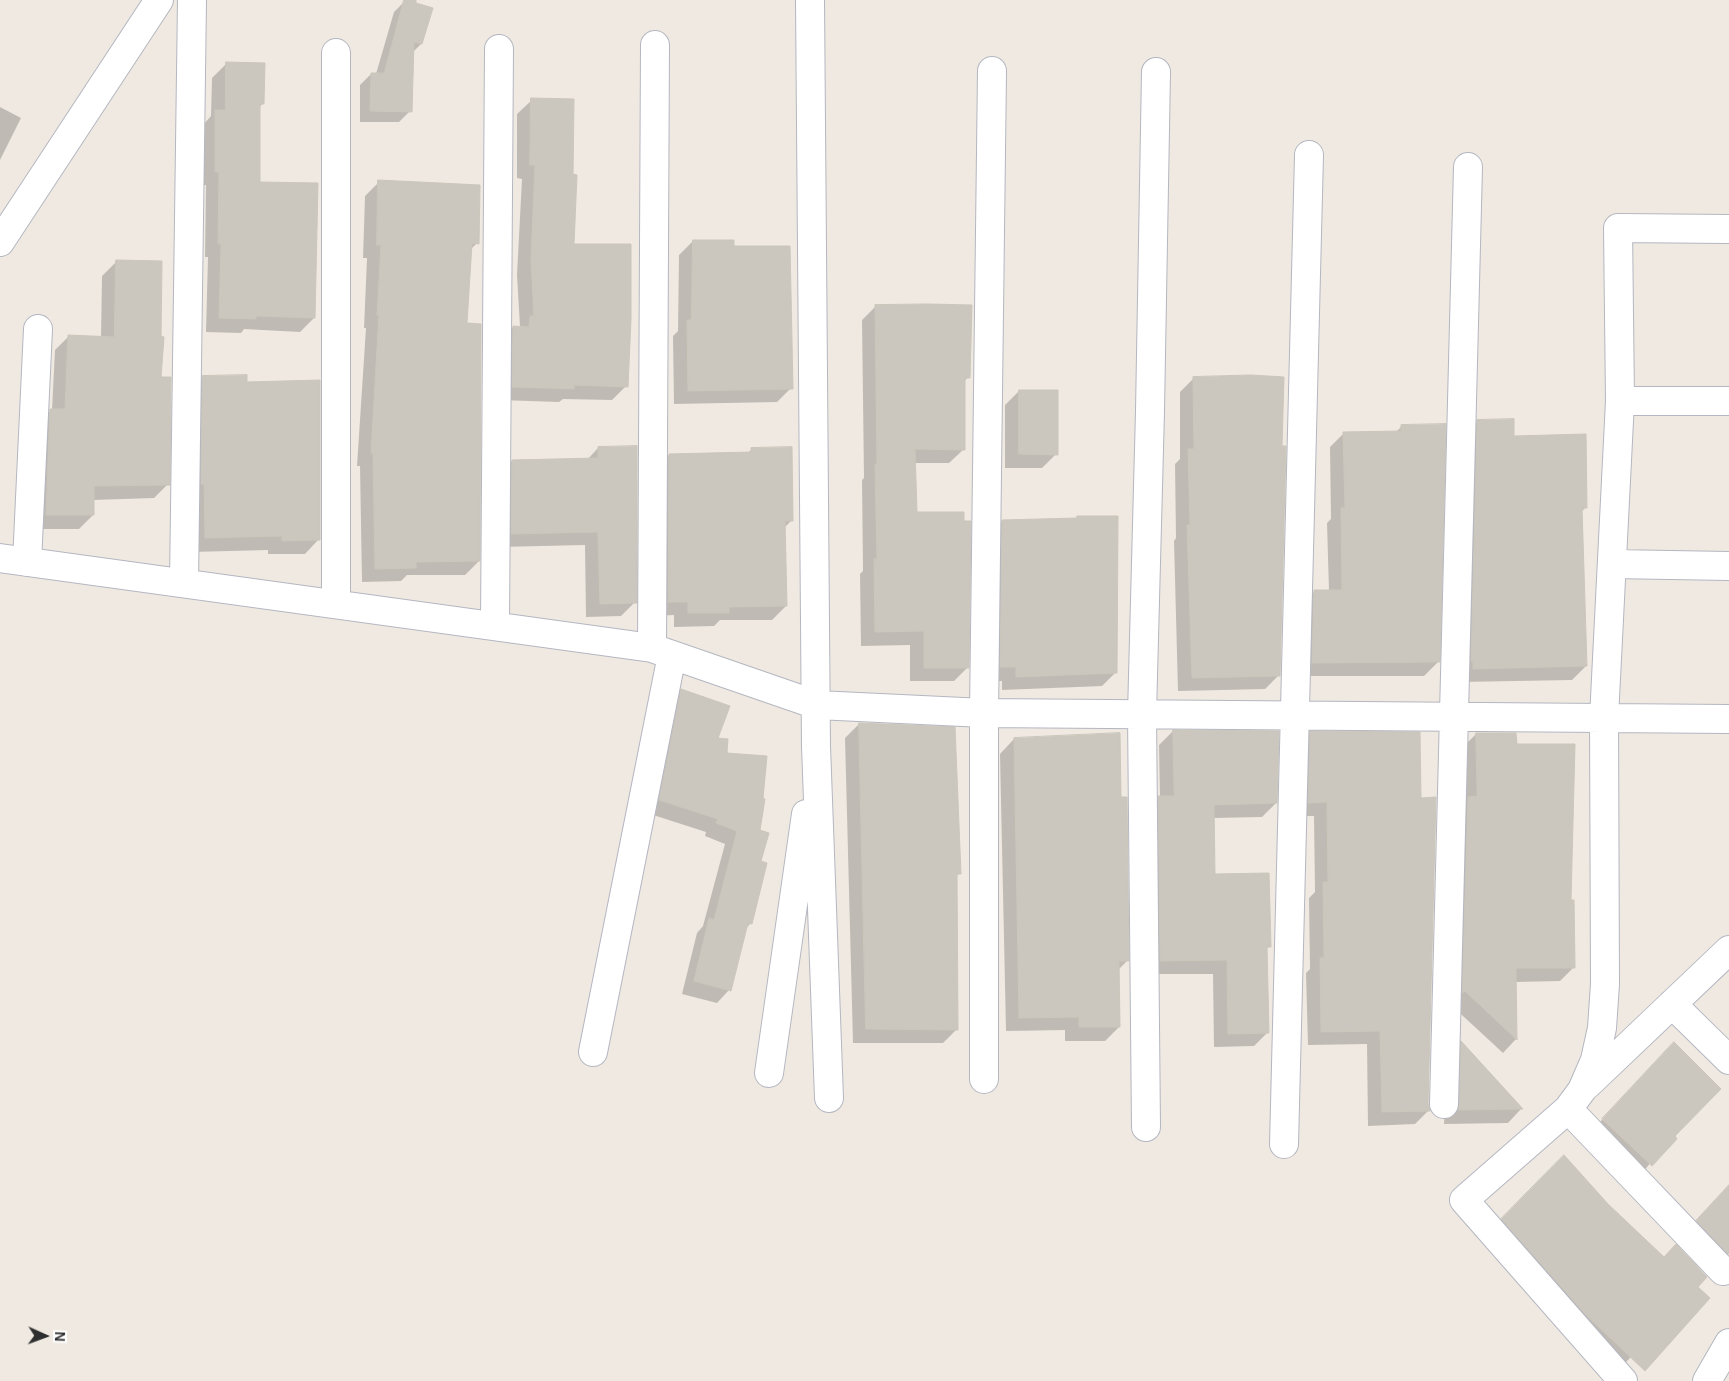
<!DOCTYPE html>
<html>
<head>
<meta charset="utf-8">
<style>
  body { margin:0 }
  #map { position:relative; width:1729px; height:1381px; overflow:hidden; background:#efe9e1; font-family:Helvetica,sans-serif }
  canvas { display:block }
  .north { position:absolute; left:20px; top:1311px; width:50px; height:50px; -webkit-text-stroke:4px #fff; paint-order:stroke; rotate:92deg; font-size:14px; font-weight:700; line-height:20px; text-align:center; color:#2e2e2e }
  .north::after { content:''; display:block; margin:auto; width:18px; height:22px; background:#2e2e2e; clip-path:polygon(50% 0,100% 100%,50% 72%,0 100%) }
</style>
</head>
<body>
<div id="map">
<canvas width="1729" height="1381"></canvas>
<div class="north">N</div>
</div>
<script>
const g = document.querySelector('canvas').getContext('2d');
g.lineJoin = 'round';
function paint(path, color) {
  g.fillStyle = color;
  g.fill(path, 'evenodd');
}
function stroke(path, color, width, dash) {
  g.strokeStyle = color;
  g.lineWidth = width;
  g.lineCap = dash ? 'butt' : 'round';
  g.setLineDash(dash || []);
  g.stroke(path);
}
paint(new Path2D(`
  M405,1l27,8 -11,35 -8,8 -3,59 -11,11h-39v-37l11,-11h5l18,-62z
  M226,64l37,39 -4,5v75l55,135 -14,14 -56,-3 -3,4 -35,-1 2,-75h-3l1,-72h-4v-59l9,-10 1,-38z
  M532,100l41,145 53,141 -14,14 -49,-1 -4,3 -60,-2v-59l14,-14h7l-3,-52 5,-96 -5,-1v-64z
  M0,107l21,11 -21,42z
  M379,182l98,61 -7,7 -4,74 13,237 -14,14h-58l-6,6 -39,1 -2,-116h-3l9,-138h-2l3,-70h-4l2,-62z
  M693,241l40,6 58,141 -14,14 -103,2 -1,-68 5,-5 1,-76z
  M116,262l44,116 8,106 -14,14 -61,2v15l-14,14h-46l3,-105 16,-14 3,-60 14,-14 32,2 1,-62z
  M876,306l92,71 -4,5v67l-15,14h-35l1,50 53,154 -14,14h-44v-36l-49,1 -1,-72 3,-3 -1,-91 2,-2 -2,-158z
  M203,377l42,6 74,156 -14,15h-37v-4l-77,2 -2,-161z
  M1194,378l87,70 -2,227 -14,14 -87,2 -4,-150 2,-3 -1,-74 5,-5v-67z
  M1019,391l37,63 -14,14h-37v-63z
  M1478,421l35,16 73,70 -5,5 5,154 -14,14 -112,2 4,-246z
  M1401,427l37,235 -14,14h-126l2,-70 14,-14 15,-1 -2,-68 4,-4 -1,-72 14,-14h51z
  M598,448l37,154 -14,14 -35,1 -1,-72 -87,2v-72l14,-14 75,-1z
  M752,449l40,71 -8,8 2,78 -14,14h-52l-6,6 -40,1v-12l-20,1 1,-147 14,-14 79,-2z
  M1003,521l113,151 -14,14 -100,4v-9h-15l1,-146z
  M681,691l45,63 33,77 -8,92 -6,6 -16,61 -12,13 -35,-9 15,-61 6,-7 22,-82 -20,-8 1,-4 -59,-19 22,-110z
  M859,724l101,149 -5,4 2,152 -14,14h-90l-8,-305z
  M1173,731l103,72 -14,14 -49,1 1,58 55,70 -3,4 2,82 -14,14 -40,1 -1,-73h-67l-1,-163 15,-14 -1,-52z
  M1311,732l116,372 2,6 -14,14 -47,2 -1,-82 -59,1 -2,-72 4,-4 -1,-71 6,-6 -1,-76h-19l2,-69z
  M1476,734l39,11 55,157 4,65 -14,14 -45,1 1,57 -13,14 -53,-49 12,-256z
  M1014,739l106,59 8,162 -10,10 1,57 -14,14h-40v-11l-59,1 -6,-277z
  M1461,1043l60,66 -13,14 -64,1 4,-67z
  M1660,1057l13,79 -36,43 -48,-45z
  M1564,1157l43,48 24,152 -14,14 -129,-138z
  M1729,1186v65l-15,16 -31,-32z`), '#0003');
const building = new Path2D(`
  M404,0h12v3l17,5 -11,36 -8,-2 -2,70 -42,-1 1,-38h13z
  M226,62l39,1 -1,41h-4v78l58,1 -3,135 -59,-2v3l-37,-1 2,-74h-3l1,-72h-4v-62h10z
  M531,98l43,1 -1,75 4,1 -3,69h57v75l-3,68 -54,-2v4l-62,-2 1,-61 16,1 1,-11h4l-3,-56 4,-95h-5z
  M378,180l102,5 -1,59 -7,-1 -5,80 14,1 -1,237 -64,1v6l-41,1 -2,-116h-2l8,-138h-2l4,-70h-4z
  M693,240h41v6h56l3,143 -105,2 -1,-71h4z
  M116,260l46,1 -1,75 3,1 -3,40h10l-1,108 -76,1v29h-48l4,-106h15l3,-74 46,2z
  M928,304l44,1 -2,73h-5v72l-50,-1 2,63h47v9h7l-2,147h-45v-37l-49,1 -1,-73h3l-2,-95h2l-2,-159z
  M247,375v7l73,-2v160l-38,1v-5l-77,2 -1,-54h-3l1,-108z
  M1251,375l33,2 -2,69h4l-6,230 -88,2 -5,-153h3l-2,-76h6l-1,-72z
  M1019,390h39v65l-39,-1z
  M1514,419v17l72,-2 1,74h-5l5,158 -114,3v-8h-2l6,-241z
  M1446,424l-6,238 -128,1 2,-73h28l-1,-82h4l-2,-76 58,-1v-6z
  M637,446v157l-37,1 -2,-72 -87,2 1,-74 86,-2v-11z
  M792,447l1,74h-8l2,85 -58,1v6h-41v-11h-20l1,-148 82,-2v-4z
  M1077,516h41l-1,157 -101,4v-10h-16l2,-147 75,-2z
  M681,689l49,17 -12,32 10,1 -1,14 40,3 -4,42 2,1 -5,31 9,3 -8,28 6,2 -15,61 -4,-1 -17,68 -37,-10 15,-63 5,2 23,-89 -21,-8 2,-4 -59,-19z
  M859,723l96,4 6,147h-4l1,156 -92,-1z
  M1173,730l106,1 -2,72 -63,2 1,69 54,-1 2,74h-4l2,86 -41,1 -1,-74 -67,1 -2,-165h16z
  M1310,731l110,1 1,66 15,-1 -8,307 2,7 -48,1 -2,-81 -59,1 -1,-74h4l-1,-76h5l-1,-80 -19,1z
  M1120,733l1,64h6l2,164h-10l1,66h-41v-10l-60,1 -5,-280z
  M1476,733h40l1,11h58l-4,156h3l1,68h-59l1,72 -52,-49 -3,2 6,-196 9,-1z
  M1461,1041l62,68 -65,1z
  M1674,1042l47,47 -46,47 2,3 -25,27 -50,-47z
  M1564,1155l44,49 56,53 12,-13 31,33 -9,10 12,11 -65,73 -60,-57 -84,-95z
  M1729,1185v68l-1,1 -32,-33z`);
paint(building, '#cbc7bf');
stroke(building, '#cbc5ba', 1);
const street = new Path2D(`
  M810,0l6,746 13,352
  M336,53v550
  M0,242l159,-242
  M1620,401h109
  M0,558l652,90 165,57 167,8 745,6
  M27,562l11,-233
  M1612,564l117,2
  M184,582l8,-582
  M495,625l4,-576
  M652,648l3,-603
  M1672,1004l57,56
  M593,1052l79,-397
  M769,1073l37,-259
  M984,1079v-366l8,-642
  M1587,1085l142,-135
  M1444,1104l24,-937
  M1568,1109l155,162
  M1146,1127l-4,-413 8,-303 6,-339
  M1284,1144l25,-989
  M1623,1381l-159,-181 104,-91 14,-19 13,-30 7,-32 3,-44 -1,-266 16,-317 -2,-173 111,1
  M1707,1381l22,-38`);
stroke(street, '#b4b7c1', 30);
stroke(street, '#fff', 28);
</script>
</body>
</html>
